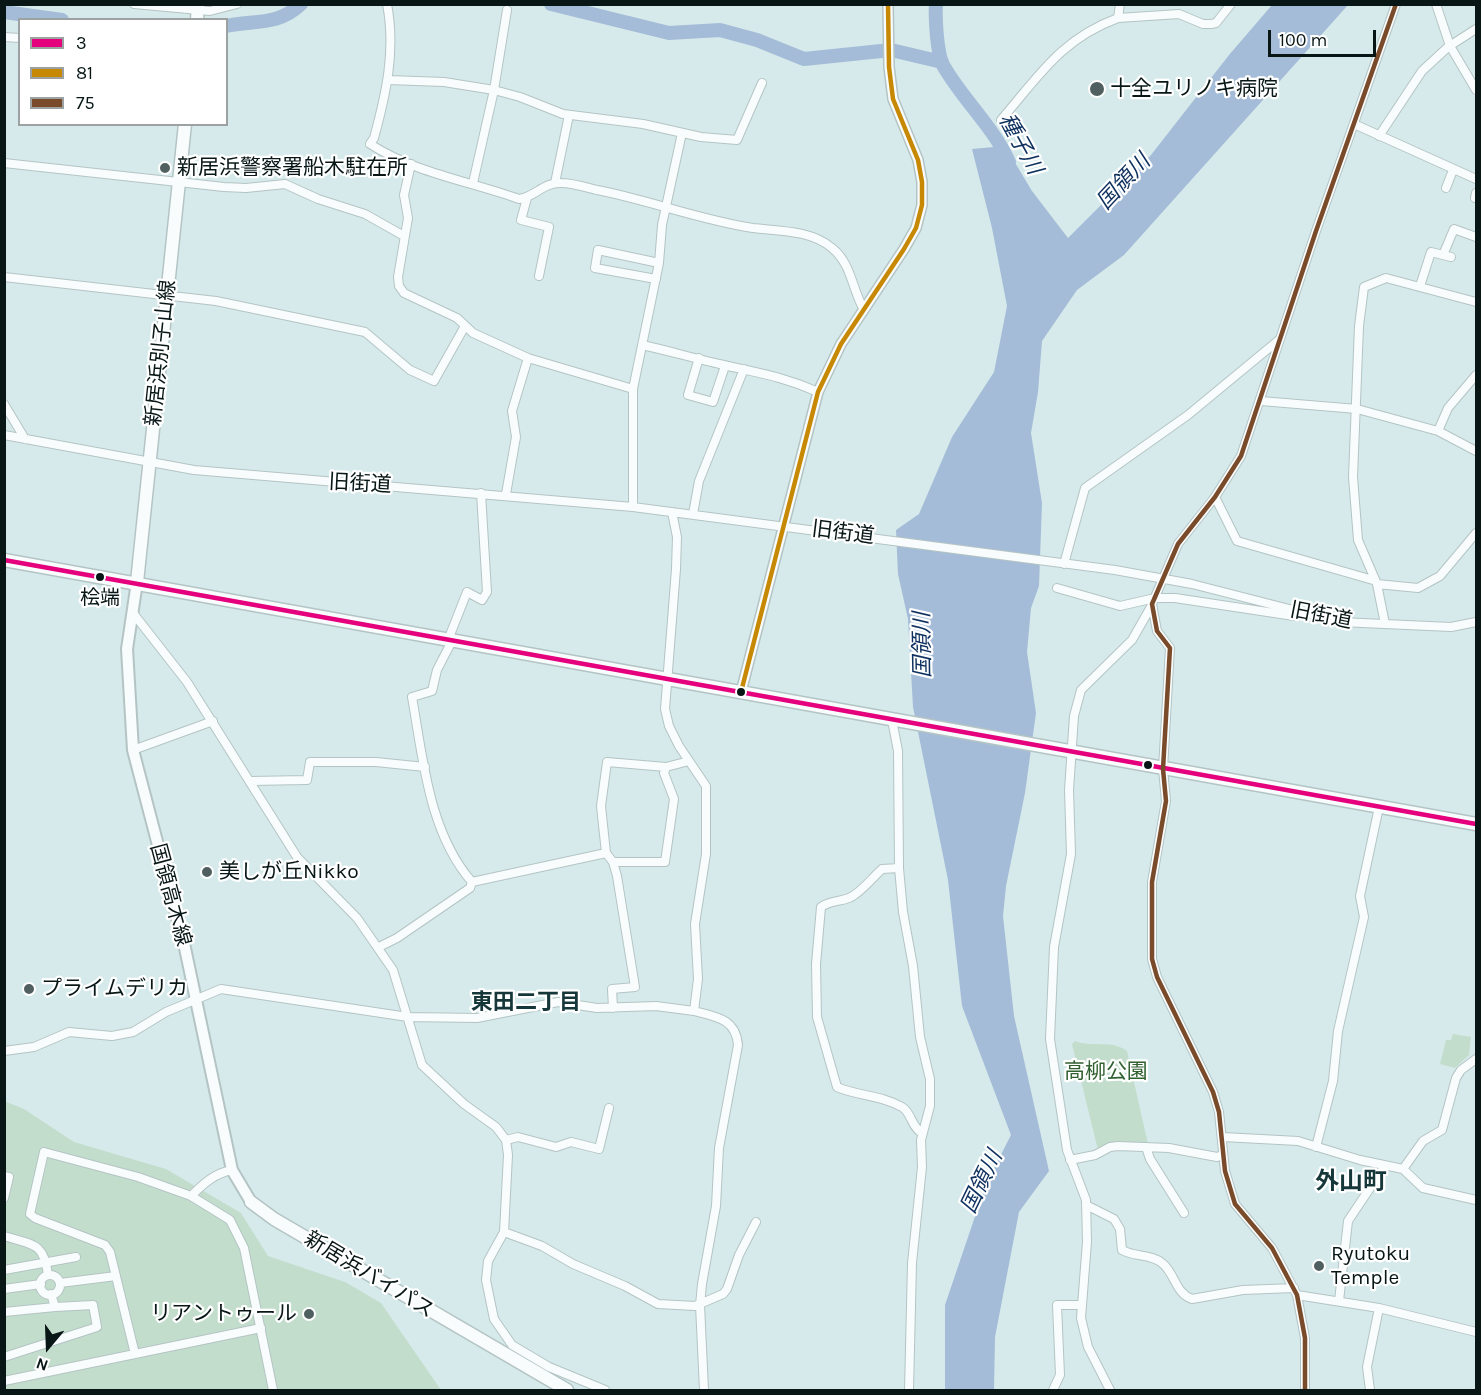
<!DOCTYPE html>
<html>
<head>
<meta charset="utf-8">
<style>
  body { margin:0 }
  #map { position:relative; width:1481px; height:1395px; overflow:hidden; background:#d6eaeb; font-family:Karla,sans-serif }
  canvas { display:block }
  .frame { position:absolute; inset:0; border:6px solid #081616; pointer-events:none }
  .legend { position:absolute; left:18px; top:18px; width:210px; height:108px; box-sizing:border-box; background:#fff; border:2px solid #9ca2a2; margin:0; padding:8px 10px; list-style:none; font-size:18px; color:#081616 }
  .legend li { display:flex; align-items:center; gap:12px; height:30px }
  .legend b { width:30px; border:2px solid #9ca2a2 }
  .north { position:absolute; left:18px; top:1317px; width:60px; height:60px; -webkit-text-stroke:4px #fff; paint-order:stroke; rotate:199deg; font-size:16px; font-weight:700; line-height:24px; text-align:center; color:#081616 }
  .north::after { content:''; display:block; margin:auto; width:21px; height:27px; background:#081616; clip-path:polygon(50% 0,100% 100%,50% 72%,0 100%) }
  .scale { position:absolute; left:1268px; top:30px; width:108px; height:27px; box-sizing:border-box; border:3px solid #081616; border-top:0; padding-left:8px; font-size:18px; line-height:21px; white-space:nowrap; color:#081616; -webkit-text-stroke:4px #fff; paint-order:stroke }
</style>
</head>
<body>
<div id="map">
<canvas width="1481" height="1395"></canvas>
<div class="frame"></div>
<ul class="legend">
<li><b style="height:8px;background:#e5007d"></b>3</li>
<li><b style="height:8px;background:#c78904"></b>81</li>
<li><b style="height:8px;background:#7a4b2a"></b>75</li>
</ul>
<div class="north">N</div>
<div class="scale">100 m</div>
</div>
<script>
const g = document.querySelector('canvas').getContext('2d');
g.lineJoin = 'round';
function paint(path, color) {
  g.fillStyle = color;
  g.fill(path, 'evenodd');
}
function stroke(path, color, width, dash) {
  g.strokeStyle = color;
  g.lineWidth = width;
  g.lineCap = dash ? 'butt' : 'round';
  g.setLineDash(dash || []);
  g.stroke(path);
}
function label(font, color, halo, rows, align = 'center') {
  g.font = font + ' Karla,"Noto Sans JP",sans-serif';
  g.lineWidth = 4.5;
  g.setLineDash([]);
  g.textBaseline = 'middle';
  g.strokeStyle = halo;
  g.fillStyle = color;
  for (const [text, x, y, turn = 0] of rows) {
    g.save();
    g.translate(x, y);
    g.rotate((+turn || 0) * Math.PI / 180);
    g.textAlign = isNaN(turn) ? turn : align;
    if (halo) g.strokeText(text, 0, 0);
    g.fillText(text, 0, 0);
    g.restore();
  }
}
paint(new Path2D(`
  M1453,1034l18,3 -2,18 -14,13 -15,-4 6,-24h5z
  M1075,1041c17,7 36,-2 52,10l21,93 -50,6 -26,-106z
  M4,1101l20,8 50,33 92,27 75,44 27,43 77,26 36,21 60,87h-436z`), '#c3ddcc');
paint(new Path2D(`
  M1272,5h76l-224,250 -47,35 -35,51 -4,51 -7,41 11,70 -3,83 -8,22 -4,44 9,61 -11,80 -19,93 -3,30 11,100 35,155 -30,41 -24,125 -1,53h-49v-85l41,-121 25,-49 -49,-129 -14,-126 -35,-173 -5,-88 -10,-45 -2,-44 23,-16 33,-77 42,-65 13,-66 -15,-78 -20,-79 33,-3 27,45 36,47 83,-83 78,-100z`), '#a4bcd7');
stroke(new Path2D(`
  M551,4l118,29 51,-3 37,10 47,19 87,-9 51,12
  M936,4c-1,15 1,49 7,61 19,34 50,61 66,97
  M4,12l58,8
  M226,26c29,-6 52,0 75,-22`), '#a4bcd7', 14);
const minor = new Path2D(`
  M134,4l76,7 27,-7
  M387,4c9,47 -1,90 -13,134l-4,6c45,29 99,37 149,55 16,-2 25,-17 42,-16 11,0 24,4 36,7 52,10 103,30 156,38 26,3 58,2 79,20 19,15 20,40 31,60
  M1436,4l14,42 26,44
  M1118,18l61,-4 24,10h8l5,-1 15,-19
  M4,37l16,1
  M389,80l55,2 50,8 26,7 43,17 80,10 58,13 36,3 25,-57
  M1001,120c38,-44 60,-81 117,-102l2,-14
  M1354,124l122,55
  M1379,136l43,-65 26,-24 28,-18
  M4,163l220,24 22,1 39,-4 33,15 47,15 39,22
  M411,164l-7,31 4,23 -10,59 1,9 5,7 53,25 16,15 55,25 105,31
  M473,183l21,-93 13,-80
  M555,183l14,-68
  M1446,188l7,-18
  M527,198l-6,22 28,7 -10,49
  M1475,198l1,-5
  M1443,255l11,-26 22,8
  M4,277l212,24 149,31 45,38 24,11 31,-55
  M656,279l-61,-11 3,-18 61,13
  M1420,286l11,-34 20,5
  M642,345c28,6 54,14 82,20 34,8 61,12 94,27
  M699,358l-11,37 25,7 12,-36
  M1261,401l96,8 81,22 38,20
  M4,404l21,35
  M1438,431l10,-23 28,-33
  M4,435l190,35 439,37 482,63 77,14 148,38 111,5 25,-5
  M506,494l10,-57 -4,-26 16,-53
  M1215,497l22,44 136,39
  M633,507v-118l26,-126 3,-38 20,-92
  M672,512l5,25 -1,32 -11,140 4,17 10,20 27,40v68l-11,70 3,55 -4,32c23,6 42,8 44,34l-19,103 -3,58 -14,78 -2,21 4,85
  M693,514l6,-33 45,-112
  M1064,564l21,-76 103,-73 92,-76
  M1377,584l41,4 22,-12 36,-43
  M1057,588l63,18 35,-8h20l119,18 3,-2
  M133,613l54,69 110,175 60,61 36,52 29,95 42,39 32,23 10,13 2,15 -4,77 -16,29 -2,19 8,39 18,26 37,22 56,23
  M1385,624l-8,-40 -19,-44 -5,-63 6,-151 5,-39 22,-9 90,24
  M892,720l6,31 1,117 4,44 10,54 7,71 10,42v27l-9,34 1,27 -10,96 -3,127
  M133,750l80,-29
  M250,781l57,-1 3,-18h66l49,5
  M606,853l-5,-47 6,-44 59,5
  M613,862h52l9,-63 -10,-26 2,-6 23,-6
  M899,868l-17,1c-10,9 -21,24 -33,29 -10,4 -18,2 -28,9l-5,57 1,53 20,70c20,9 45,8 65,20 10,6 9,20 20,26
  M472,882l134,-29 7,9 4,14 18,111 -23,2 1,19
  M379,947l18,-9 73,-50 2,-6c-43,-49 -49,-123 -60,-185l20,-6 5,-21 15,-29 -2,-6 17,-43 15,8 5,-8 -6,-99
  M4,1051l30,-4 35,-15 43,4 21,-4 33,-20 55,-23 187,28 69,1 81,-16 39,6 59,-2 38,5
  M1223,1137l75,4 62,19 43,9 20,19 53,12
  M506,1140l12,-3 38,10 15,-5 28,7 10,-41
  M1146,1147l4,12 34,54
  M1316,1147l17,-66 5,-50 26,-114 -4,-21 19,-89
  M1070,1160l25,-5 15,-8 8,-1 51,2 48,9 6,-2
  M1403,1169l20,-28 19,-11 14,-52 5,-8 15,-11
  M4,1176l5,1 -5,21
  M191,1196c12,-12 24,-23 41,-26
  M1086,1205l28,14 6,10 2,21c12,7 29,4 40,13 13,10 13,30 30,36l51,-9 51,-2
  M504,1232l38,14 31,18 52,22 33,18 37,2 28,-12 4,-5 12,-34 17,-33
  M4,1236c29,9 40,6 44,39
  M4,1270l72,-13
  M40 1285a10 10 0 1 1 20 0a10 10 0 1 1-20 0Z
  M60,1283l56,-7
  M4,1289l37,-5
  M1297,1295l82,13 97,24
  M1339,1301l9,-80 36,-54
  M4,1312l51,-5
  M135,1354l-25,-102 -5,-7 -70,-27 -5,-4 14,-62 94,25 53,19 39,24 14,28 29,142
  M4,1357l93,-30 -4,-22 -38,2 -4,-13
  M4,1381l257,-53
  M1053,1390l7,-15 -3,-70h24
  M1110,1390l-22,-43 -7,-29 6,-76 -1,-42 -19,-50 -17,-111 4,-92 17,-93 -2,-64 5,-74 7,-26 51,-50 20,-35
  M1305,1390v-52l-8,-43 -25,-47 -37,-44 -10,-33 -6,-59 -6,-20 -56,-115 -5,-18v-77l14,-81 -3,-32 7,-121 -13,-17 -5,-27 26,-60 37,-47 26,-41 75,-225 80,-227
  M1370,1390l-3,-23 12,-59`);
const tertiary = new Path2D(`
  M741,692l77,-300 23,-48 63,-95 12,-21 6,-23v-23l-4,-22 -25,-61 -4,-32 -1,-63`);
const secondary = new Path2D(`
  M137,582l-10,67 6,101 52,198 47,222 19,32`);
const primary = new Path2D(`
  M197,20l1,-16
  M137,582l48,-458`);
const trunk = new Path2D(`
  M4,560l1472,264
  M251,1202l23,17 293,171`);
stroke(minor, '#b4c4c4', 10);
stroke(tertiary, '#b4c4c4', 12);
stroke(secondary, '#b4c4c4', 14);
stroke(primary, '#b4c4c4', 15);
stroke(trunk, '#b4c4c4', 15);
stroke(minor, '#f9fcfc', 8);
stroke(tertiary, '#f9fcfc', 9);
stroke(secondary, '#f9fcfc', 10);
stroke(primary, '#f9fcfc', 12);
stroke(trunk, '#f9fcfc', 12);
stroke(new Path2D(`
  M4,560l1472,264`), '#e5007d', 4.5);
stroke(new Path2D(`
  M741,692l77,-300 23,-48 63,-95 12,-21 6,-23v-23l-4,-22 -25,-61 -4,-32 -1,-63`), '#c78904', 4.5);
stroke(new Path2D(`
  M1305,1390v-52l-8,-43 -25,-47 -37,-44 -10,-33 -6,-59 -6,-20 -56,-115 -5,-18v-77l14,-81 -3,-32 7,-121 -13,-17 -5,-27 26,-60 37,-47 26,-41 75,-225 80,-227`), '#7a4b2a', 4.5);
for (const [x, y, r, color] of [
  [1097,89,8,"#506061"],
  [165,168,6,"#506061"],
  [100,577,5,"#081616"],
  [741,692,5,"#081616"],
  [1148,765,5,"#081616"],
  [207,872,6,"#506061"],
  [29,989,6,"#506061"],
  [1319,1266,6,"#506061"],
  [309,1314,6,"#506061"]
]) {
  const dot = new Path2D();
  dot.arc(x, y, r, 0, 2 * Math.PI);
  g.fillStyle = color;
  g.fill(dot);
  stroke(dot, '#fff', 2);
}
label('20px', '#081616', '#fff', [
  ["桧端",100,598]
]);
label('21px', '#081616', '#fff', [
  ["十全ユリノキ病院",1110,89],
  ["新居浜警察署船木駐在所",177,168],
  ["美しが丘Nikko",219,872],
  ["プライムデリカ",41,989],
  ["Ryutoku",1331,1254],
  ["Temple",1331,1278],
  ["リアントゥール",297,1314,"right"]
], 'left');
label('21px', '#081616', '#fff', [
  ["新居浜別子山線",161,353,-84],
  ["旧街道",360,484,3],
  ["旧街道",843,533,7],
  ["旧街道",1321,616,11],
  ["国領高木線",170,895,75],
  ["新居浜バイパス",369,1275,31]
]);
label('21px', '#316131', '#fff', [
  ["高柳公園",1106,1072]
]);
label('italic 22px', '#0f315f', '#fff', [
  ["種子川",1020,144,61],
  ["国領川",1124,182,-47],
  ["国領川",923,645,-91],
  ["国領川",982,1182,-64]
]);
label('bold 22px', '#163739', '#fff', [
  ["東田二丁目",526,1003]
]);
label('bold 24px', '#163739', '#fff', [
  ["外山町",1351,1182]
]);
</script>
</body>
</html>
